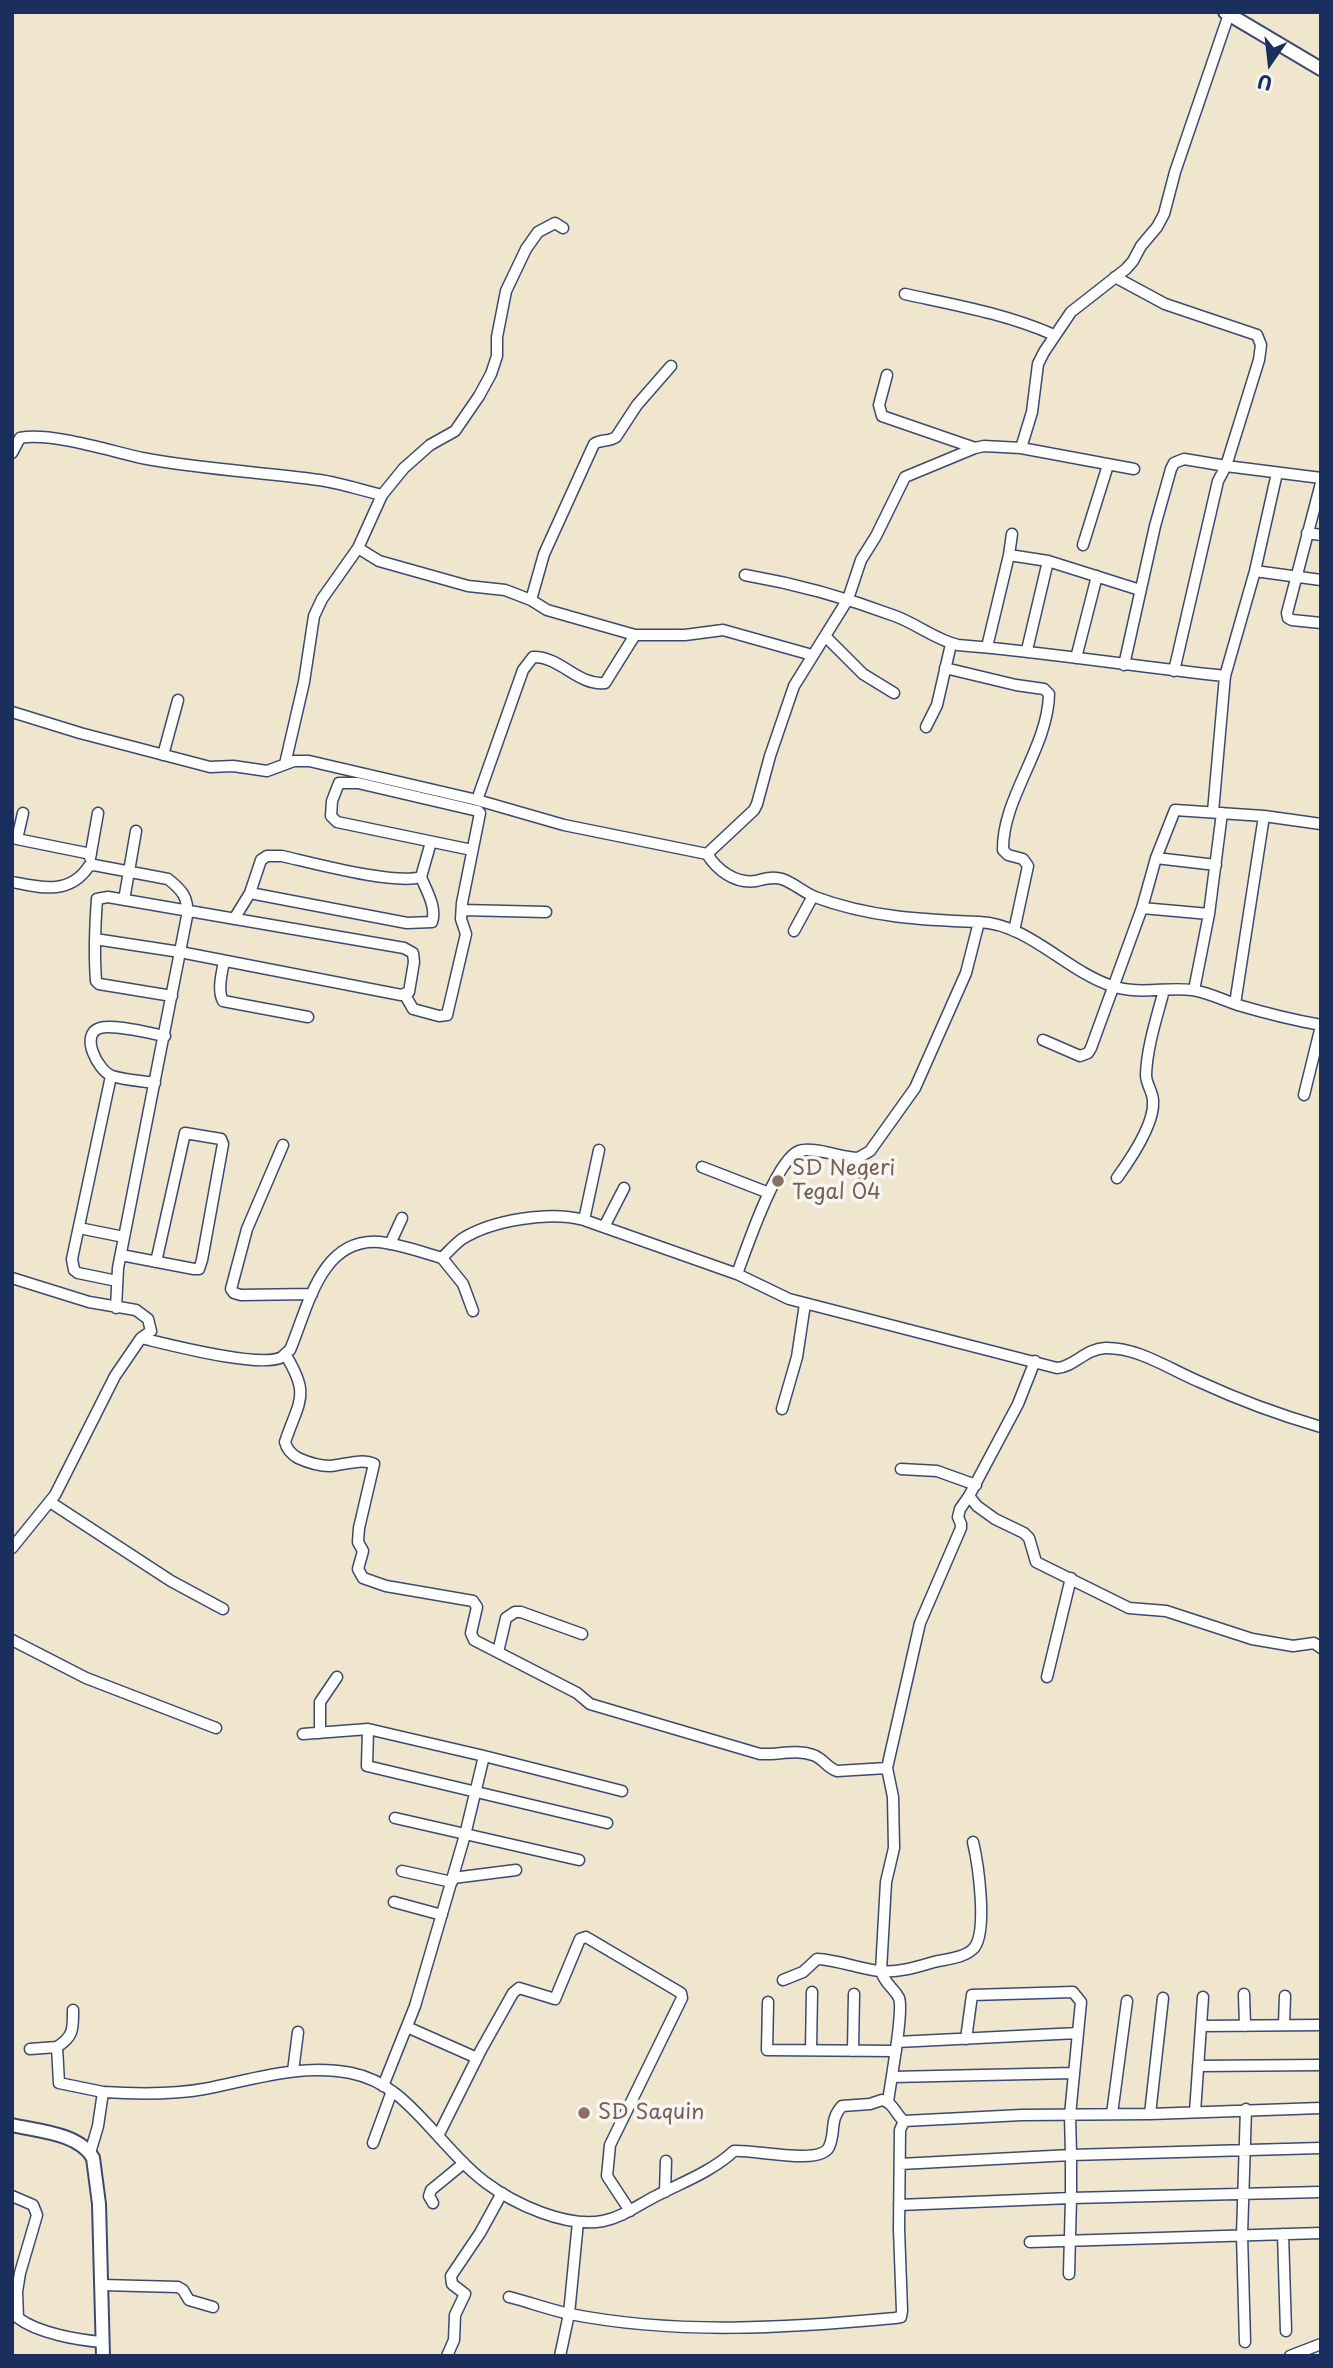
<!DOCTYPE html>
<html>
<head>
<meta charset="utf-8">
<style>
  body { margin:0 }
  #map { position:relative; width:1333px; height:2368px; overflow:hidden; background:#f0e6ce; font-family:"Playpen Sans",sans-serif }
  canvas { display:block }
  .frame { position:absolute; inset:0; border:14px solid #1b2f5e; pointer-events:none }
  .north { position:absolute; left:1235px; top:28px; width:70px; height:70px; -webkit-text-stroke:5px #f6f6f2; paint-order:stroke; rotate:194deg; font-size:19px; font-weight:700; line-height:28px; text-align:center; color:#1b2f5e }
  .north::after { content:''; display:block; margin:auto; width:24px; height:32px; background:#1b2f5e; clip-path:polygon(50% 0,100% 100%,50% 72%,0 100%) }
</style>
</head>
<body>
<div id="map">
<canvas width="1333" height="2368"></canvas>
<div class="frame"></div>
<div class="north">U</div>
</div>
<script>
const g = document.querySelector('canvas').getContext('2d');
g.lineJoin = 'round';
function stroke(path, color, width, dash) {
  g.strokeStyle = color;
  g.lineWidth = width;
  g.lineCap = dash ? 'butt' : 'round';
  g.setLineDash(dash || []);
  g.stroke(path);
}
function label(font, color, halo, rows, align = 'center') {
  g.font = font + ' "Playpen Sans",sans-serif';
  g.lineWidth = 7;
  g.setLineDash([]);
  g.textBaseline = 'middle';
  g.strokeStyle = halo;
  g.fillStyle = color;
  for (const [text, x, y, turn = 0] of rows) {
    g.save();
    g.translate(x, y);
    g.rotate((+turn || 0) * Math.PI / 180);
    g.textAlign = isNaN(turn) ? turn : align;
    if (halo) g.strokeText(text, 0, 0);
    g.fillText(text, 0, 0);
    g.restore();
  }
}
const minor = new Path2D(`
  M563,228l-8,-5 -17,9 -12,17 -20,42 -9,46v19l-6,18 -12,22 -24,35 -25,14 -26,23 -22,27 -24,53 21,13 89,25 37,4 26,10 16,10 88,25h50l38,-5 89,25
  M1115,277l50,27 92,31 4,10 -2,15 -33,106 95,12
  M905,294c50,11 102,20 149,41
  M887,375l-8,30 3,11 93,32
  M1021,448l113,21
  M12,453l8,-15c31,-6 90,13 122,20 58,11 118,14 177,22 21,3 42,10 63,15
  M1321,483l-34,130 1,5 4,2 29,3
  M1307,533l14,2
  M1083,545l25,-80
  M1009,555l39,6 92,29
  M1255,571l66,9
  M745,575c52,9 102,23 150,41 22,8 41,24 63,29 90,7 178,22 267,31
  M531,600l13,-46 50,-110c7,-5 15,-2 22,-7l21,-32 34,-39
  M826,637l37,37 31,19
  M987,647l22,-92 3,-21
  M1027,650l21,-89
  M1076,658l21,-82
  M1124,665l31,-139 16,-57 3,-6 10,-4 42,7 -8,15 -44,190
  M945,668l71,17 28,4 5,5c-1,54 -47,104 -46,156l5,5 15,4 5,7 -14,65
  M12,712l68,21 130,34 23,-1 34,5 27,-10h15l168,39 87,25 143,29
  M926,727l11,-22 14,-61
  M163,755l15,-55
  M285,764l19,-82 10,-66 8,-17 36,-51
  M477,800l46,-130 10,-13c27,-1 45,29 72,26l30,-48
  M1213,812l12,-136 30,-105 22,-98
  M12,838l79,16
  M17,839l6,-26
  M90,858l8,-45
  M1156,858l60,7
  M12,882c30,6 58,13 77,-16l5,-1 74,14c14,11 21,19 19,37l-69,352 -2,40
  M250,893l157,30 25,-1c5,-15 -6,-32 -11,-45
  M124,900l12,-69
  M1142,908l67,6
  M462,910l84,2
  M234,919l16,-26 11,-33 6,-4h15c31,7 112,29 139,21l10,-35
  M979,922c50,2 87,49 133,64 27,9 53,1 80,4 15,2 31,10 46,15 27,8 55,15 83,20
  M794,931l19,-35
  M95,939l85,13 221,43 8,-3 5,-30 -1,-9 -9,-5 -296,-51 -11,2c-2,27 -3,55 -1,82l3,3 73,12
  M224,961c-2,12 -7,29 -1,40l85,16
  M1194,990l15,-76 13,-101
  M405,995l8,14 26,7 8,-1 19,-81 -5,-15 1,-16 18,-90 -2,-2 -120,-28h-19l-7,18 -1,15 6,6 135,28
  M1235,1004l29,-188
  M1043,1040l37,16 8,-3 3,-5 51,-140 14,-50 19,-48 89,6 57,8
  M111,1076l-39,183 2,11 4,3 39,8
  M155,1083c-14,-2 -30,-3 -43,-7 -14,-5 -33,-42 -12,-48 14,-4 49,5 65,8
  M1304,1095l17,-69
  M283,1145l-36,84 -16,60 3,4 7,2 71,-1
  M702,1167l67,26
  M1117,1178c13,-18 38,-54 36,-77 0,-9 -7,-17 -7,-26 1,-29 11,-58 18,-85
  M584,1220l15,-70
  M604,1227l20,-39
  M79,1228l45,9
  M390,1244l12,-26
  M121,1255l73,14h5l3,-9 21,-116 -2,-5 -36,-6 -29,129
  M442,1258l21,26 10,27
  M737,1274l52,25 268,69c17,-1 28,-19 48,-20 33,-1 66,22 95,34 39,18 80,33 121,45
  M12,1278l77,24 47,8 12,9 3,12 -10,7
  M285,1354c26,42 14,46 0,88 2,8 6,12 13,16 11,5 21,8 32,8 14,-1 31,-8 44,-2l-15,64 -1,14 5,9 -5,18 5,9 23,8 87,15 4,6 -6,26 3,7 103,53 13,11 170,50c18,1 36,-5 53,1 10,3 14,13 24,16l50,-3
  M1035,1361l-17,43 -49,92 8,10 18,13 29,14 5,5 7,24 93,46 37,3 86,28 41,7 21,-3 7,5
  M782,1409l15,-52 8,-53
  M901,1469l36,2 39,14
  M50,1502l121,79 52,28
  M12,1548l43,-53 60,-119 26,-38c26,6 120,31 141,19 1,-1 6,-6 8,-7 18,-42 30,-112 89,-108 21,2 42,10 63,16 6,-6 13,-14 20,-19 30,-19 87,-28 122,-19l153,54c9,-24 39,-115 62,-123 14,-5 43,7 59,7l12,-7 45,-63 51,-115 13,-51c-57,-2 -111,-5 -164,-25 -12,-5 -21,-14 -33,-18 -9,-3 -18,0 -26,2 -21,3 -39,-11 -49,-27l47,-44 3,-6 13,-48 24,-70 54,-87 13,-39 15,-24 29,-59 70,-29 9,-2 37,2 11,-36 6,-48 6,-12 27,-40 55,-43 7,-8 8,-15 16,-19 7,-13 11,-42 54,-158
  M12,1640l74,38 130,50
  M498,1652l8,-34 9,-6h6l61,22
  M1047,1677l24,-99
  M368,1729l-1,37 240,57
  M320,1733v-31l17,-25
  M303,1734l65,-5 116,27 138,35
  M395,1818l184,42
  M402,1871l50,11
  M453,1878l63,-8
  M394,1902l48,13
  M783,1980l20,-8 14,-13c22,1 42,10 63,12 18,2 37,-4 54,-9 12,-3 31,-4 40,-14 14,-17 4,-85 -1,-106
  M1244,1994l1,32
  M768,2002l-1,48 129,1
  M1284,2025l1,-29
  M1202,2026l119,-1
  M407,2027l70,31
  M897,2042l181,-9
  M57,2047c17,-11 16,-18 16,-37
  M30,2049l27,-2 2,36 44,9
  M811,2050l1,-58
  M853,2051l1,-57
  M1198,2066l123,-1
  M293,2071l5,-39
  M892,2077l182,-4
  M383,2086l32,-80 50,-171 19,-79
  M888,2102c2,-17 16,-91 11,-104 -5,-10 -15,-15 -18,-27l5,-89 8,-34 -1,-51 -6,-29 33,-145 41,-95v-4l-3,-7 2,-8 9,-13
  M1195,2112l8,-115
  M1112,2114l15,-113
  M1150,2114l13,-116
  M438,2136l43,-86 32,-57 6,-5 36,11 25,-60 6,-2 95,56 1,5 -72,147 -3,31 23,35
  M373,2143l19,-52
  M1321,2148l-250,7v43l250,-6
  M90,2153l8,-27 5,-34c33,2 68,3 101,-3 48,-9 96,-26 147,-16 40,8 62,36 88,64 14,15 29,33 46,45 29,22 81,46 118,39 20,-4 35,-16 53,-25 27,-14 55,-24 78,-45 19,-2 86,15 95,-4 7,-15 0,-27 13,-41l28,-2 12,-4c12,3 13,14 22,21
  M900,2164l171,-9 -1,-40 11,-113 -8,-10 -101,3 -6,44
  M665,2192l1,-31
  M12,2196l21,9 4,10 -17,58 -3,19 1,26c20,15 59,22 84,24
  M433,2203l-4,-7 2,-6 33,-27
  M899,2205l172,-7 -2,76
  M1283,2234l3,97
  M1030,2242l291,-9
  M102,2285l76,2 5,3 6,10 24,7
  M509,2297c20,5 41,13 61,17 106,21 218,14 325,4l6,-1 1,-6 -3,-82 1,-99 4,-9 118,-6 128,-1 171,-6
  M1245,2342l-3,-107 4,-126
  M447,2356l7,-16 1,-25 10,-21 -13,-10 -1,-8 29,-43 22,-40
  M560,2356l9,-42 9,-92
  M1290,2356l31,-12`);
const tertiary = new Path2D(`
  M1225,12l96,57
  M12,2125c25,6 67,8 81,33l6,46 4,152`);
stroke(minor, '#3b4a6f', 13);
stroke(tertiary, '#3b4a6f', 16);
stroke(minor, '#fff', 10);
stroke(tertiary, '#fff', 12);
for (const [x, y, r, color] of [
  [778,1181,7,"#8d6e63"],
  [584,2113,7,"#8d6e63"]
]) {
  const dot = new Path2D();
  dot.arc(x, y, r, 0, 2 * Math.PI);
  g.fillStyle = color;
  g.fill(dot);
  stroke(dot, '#f6f6f2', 2.5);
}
label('21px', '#785e54', '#f6f6f2', [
  ["SD Negeri",792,1169],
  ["Tegal 04",792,1193],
  ["SD Saquin",598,2113]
], 'left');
</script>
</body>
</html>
